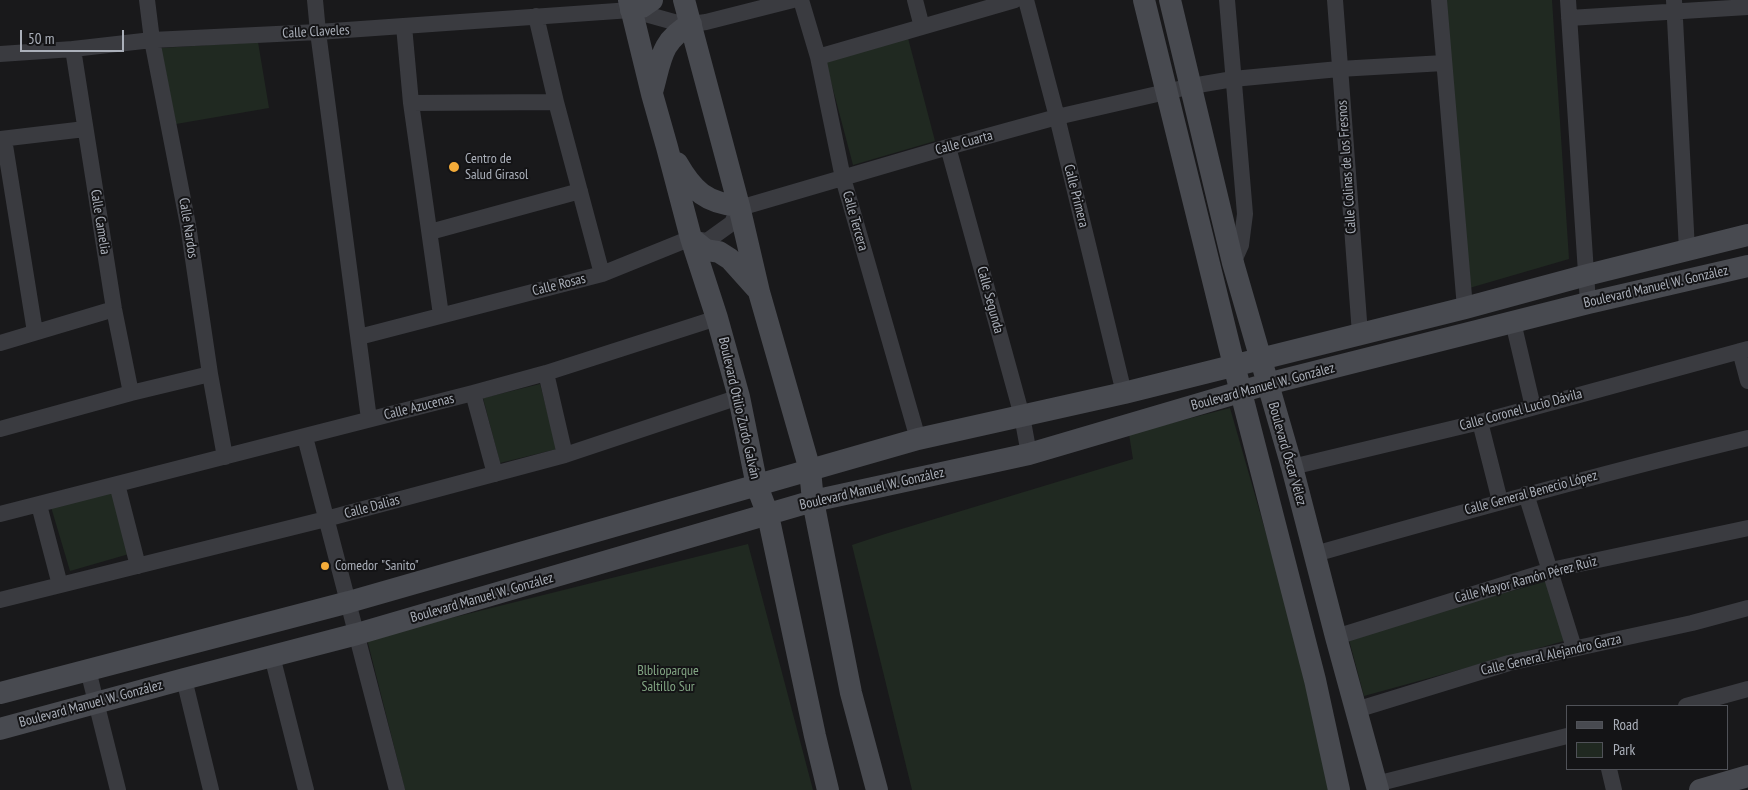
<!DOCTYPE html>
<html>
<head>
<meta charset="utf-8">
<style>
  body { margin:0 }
  #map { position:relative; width:1748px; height:790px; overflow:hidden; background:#19191b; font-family:"PT Sans Narrow",sans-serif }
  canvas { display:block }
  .legend { position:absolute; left:1566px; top:705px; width:162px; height:65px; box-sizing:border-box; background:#141416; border:1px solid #505258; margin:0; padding:6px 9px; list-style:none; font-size:15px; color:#abb0ba }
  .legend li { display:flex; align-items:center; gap:10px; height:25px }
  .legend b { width:25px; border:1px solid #505258 }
  .scale { position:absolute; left:20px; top:30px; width:104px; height:22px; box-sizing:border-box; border:2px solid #abb0ba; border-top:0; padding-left:6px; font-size:15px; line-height:18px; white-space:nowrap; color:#abb0ba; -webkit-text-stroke:4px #141416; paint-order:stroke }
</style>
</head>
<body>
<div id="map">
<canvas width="1748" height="790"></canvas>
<ul class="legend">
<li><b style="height:6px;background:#484a50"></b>Road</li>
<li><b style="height:14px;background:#202921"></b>Park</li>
</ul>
<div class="scale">50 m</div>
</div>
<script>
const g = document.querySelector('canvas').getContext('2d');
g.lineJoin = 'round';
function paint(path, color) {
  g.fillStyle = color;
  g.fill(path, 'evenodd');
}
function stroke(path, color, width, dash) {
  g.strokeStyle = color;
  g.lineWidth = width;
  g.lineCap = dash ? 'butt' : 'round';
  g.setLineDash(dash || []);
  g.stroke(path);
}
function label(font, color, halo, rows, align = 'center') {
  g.font = font + ' "PT Sans Narrow",sans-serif';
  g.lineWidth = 4;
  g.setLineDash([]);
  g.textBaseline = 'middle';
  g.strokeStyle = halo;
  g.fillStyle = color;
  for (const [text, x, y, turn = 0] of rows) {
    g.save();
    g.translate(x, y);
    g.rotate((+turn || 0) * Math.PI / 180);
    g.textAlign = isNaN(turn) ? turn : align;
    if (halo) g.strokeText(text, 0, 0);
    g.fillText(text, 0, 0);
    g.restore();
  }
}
paint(new Path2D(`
  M1445,0h107l17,259 -103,30z
  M908,38l27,103 -82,24 -28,-106z
  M258,42l11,66 -93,16 -15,-76z
  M540,384l17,65 -57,14 -17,-65z
  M1230,408l54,188 50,194h-422l-60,-245 33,-11 248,-75 -4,-25z
  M111,490l18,64 -59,17 -19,-64z
  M748,544l65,246h-408l-38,-151z
  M1548,581l16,60 -200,55 -16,-60z`), '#202921');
stroke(new Path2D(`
  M147,0l5,40 36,185 22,149 15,83
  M315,0l3,32 51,387
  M801,0l17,57 25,121 75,261
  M915,0l7,27
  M1026,0l31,117 67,276
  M1227,0l18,214 -4,31 -8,18
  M1335,0l25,334
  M1439,0l26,308
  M1568,0l20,303
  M1674,0l13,250
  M536,16l20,86 46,172
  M1569,18l179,-11
  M404,26l7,77 30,212
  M73,49l41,260 17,84
  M0,54l73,-5 79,-9 166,-8 313,-22 43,12 17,2 15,-2 87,-22
  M818,57l197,-57
  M411,103l145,-1
  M0,139l85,-10
  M4,139l31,193
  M948,147l74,269 7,38
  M430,232l150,-41
  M1513,322l20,85
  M359,337l243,-63 89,-36 16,3 25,-18 7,-17 11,-1 198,-58 109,-30 135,-31 41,-7 106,-10 105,-6
  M0,343l114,-34
  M1740,351l8,30
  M546,373l19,82
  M473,393l22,81
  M1480,422l20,79
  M0,429l131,-36 79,-19
  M305,437l92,353
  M1292,467l188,-45 268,-73
  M117,484l21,82
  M1526,494l48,154
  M39,505l21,80
  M0,514l473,-121 73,-20 171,-55
  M1315,554c144,-41 287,-81 433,-116
  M0,600l326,-81 239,-64 174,-58
  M1336,637l215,-67 197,-42
  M272,656l34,134
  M88,670l30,120
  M184,679l27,111
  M1686,706l62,-17
  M1356,710l153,-47 183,-40 56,-15
  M1609,769l5,21
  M1376,784l191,-48`), '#3a3b40', 16);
stroke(new Path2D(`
  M629,0l23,94 15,53 24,91 26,80 22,79 18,89 11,29 47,221 13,54
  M684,0l55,206 20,86 51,178 3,31 38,192 26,97
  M1144,0l90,365 81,315 24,110
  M1170,0l63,263 59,204 44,170 42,153
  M631,10l11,-3 10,-7
  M652,92c9,-31 8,-51 39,-68
  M677,163c16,28 29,40 62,43
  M691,238l15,12 13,2 11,7 26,29
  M0,693l349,-91 569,-163 206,-46 341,-85 122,-33 161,-40
  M0,729l184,-50 173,-45 456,-133 216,-47 238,-70 321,-81 160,-37
  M1700,790l48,-14`), '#484a50', 22);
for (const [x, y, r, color] of [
  [454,167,6,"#f3ab39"],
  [325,566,5,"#f3ab39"]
]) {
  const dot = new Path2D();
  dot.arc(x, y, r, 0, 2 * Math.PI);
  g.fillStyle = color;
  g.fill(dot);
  stroke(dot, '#141416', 2);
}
label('14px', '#abb0ba', '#141416', [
  ["Calle Claveles",316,32,-3],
  ["Calle Cuarta",964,143,-15],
  ["Calle Colinas de los Fresnos",1347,167,-94],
  ["Calle Primera",1076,196,76],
  ["Calle Tercera",855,221,74],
  ["Calle Camelia",100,222,81],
  ["Calle Nardos",188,228,81],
  ["Calle Rosas",559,285,-14],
  ["Boulevard Manuel W. González",1656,287,-13],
  ["Calle Segunda",990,300,75],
  ["Boulevard Manuel W. González",1263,387,-15],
  ["Calle Azucenas",419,407,-14],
  ["Boulevard Otilio Zurdo Galván",739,408,77],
  ["Calle Coronel Lucio Dávila",1521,410,-15],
  ["Boulevard Óscar Vélez",1287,454,74],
  ["Boulevard Manuel W. González",872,489,-13],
  ["Calle General Benecio López",1531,493,-15],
  ["Calle Dalias",372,507,-15],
  ["Calle Mayor Ramón Pérez Ruiz",1526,580,-15],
  ["Boulevard Manuel W. González",482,598,-16],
  ["Calle General Alejandro Garza",1551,655,-13],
  ["Boulevard Manuel W. González",91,704,-15]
]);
label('14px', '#abb0ba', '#141416', [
  ["Centro de",465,159],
  ["Salud Girasol",465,175],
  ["Comedor \"Sanito\"",335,566]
], 'left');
label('14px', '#82a583', '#141416', [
  ["Blblioparque",668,671],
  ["Saltillo Sur",668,687]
]);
</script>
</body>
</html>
